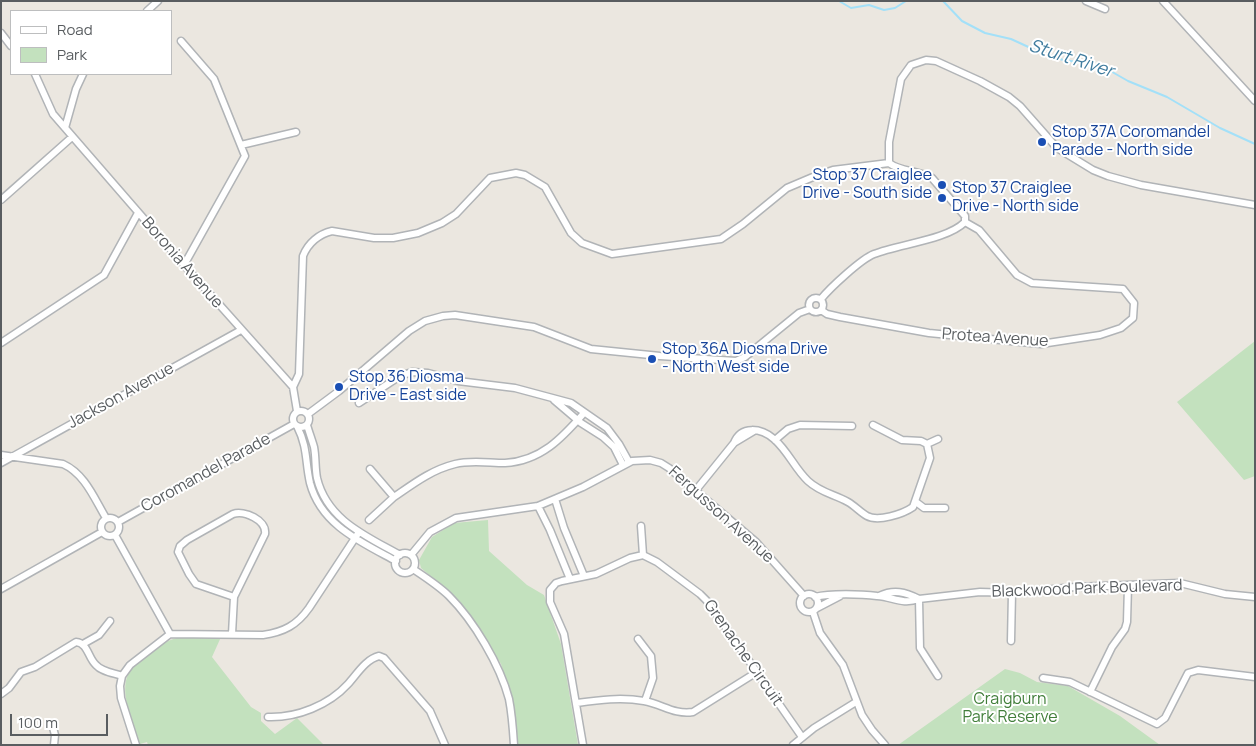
<!DOCTYPE html>
<html>
<head>
<meta charset="utf-8">
<style>
  body { margin:0 }
  #map { position:relative; width:1256px; height:746px; overflow:hidden; background:#ebe7e0; font-family:Manrope,sans-serif }
  canvas { display:block }
  .frame { position:absolute; inset:0; border:2px solid #595d60; pointer-events:none }
  .legend { position:absolute; left:10px; top:10px; width:162px; height:65px; box-sizing:border-box; background:#fff; border:1px solid #bdbebf; margin:0; padding:6px 9px; list-style:none; font-size:15px; color:#595d60 }
  .legend li { display:flex; align-items:center; gap:10px; height:25px }
  .legend b { width:25px; border:1px solid #bdbebf }
  .scale { position:absolute; left:10px; top:714px; width:98px; height:22px; box-sizing:border-box; border:2px solid #595d60; border-top:0; padding-left:6px; font-size:15px; line-height:18px; white-space:nowrap; color:#595d60; -webkit-text-stroke:4px #fff; paint-order:stroke }
</style>
</head>
<body>
<div id="map">
<canvas width="1256" height="746"></canvas>
<div class="frame"></div>
<ul class="legend">
<li><b style="height:6px;background:#fff"></b>Road</li>
<li><b style="height:14px;background:#c3e1be"></b>Park</li>
</ul>
<div class="scale">100 m</div>
</div>
<script>
const g = document.querySelector('canvas').getContext('2d');
g.lineJoin = 'round';
function paint(path, color) {
  g.fillStyle = color;
  g.fill(path, 'evenodd');
}
function stroke(path, color, width, dash) {
  g.strokeStyle = color;
  g.lineWidth = width;
  g.lineCap = dash ? 'butt' : 'round';
  g.setLineDash(dash || []);
  g.stroke(path);
}
function label(font, color, halo, rows, align = 'center') {
  g.font = font + ' Manrope,sans-serif';
  g.lineWidth = 4;
  g.setLineDash([]);
  g.textBaseline = 'middle';
  g.strokeStyle = halo;
  g.fillStyle = color;
  for (const [text, x, y, turn = 0] of rows) {
    g.save();
    g.translate(x, y);
    g.rotate((+turn || 0) * Math.PI / 180);
    g.textAlign = isNaN(turn) ? turn : align;
    if (halo) g.strokeText(text, 0, 0);
    g.fillText(text, 0, 0);
    g.restore();
  }
}
paint(new Path2D(`
  M1255,341v135l-11,4 -67,-78z
  M488,520l1,31 38,34 17,10 17,49 17,101h-61l-4,-41 -12,-40 -22,-36 -26,-33 -32,-27 -2,-8 13,-23 22,-14z
  M182,637h39l-9,20 39,50 10,6v8l14,13 22,-16 27,27h-176l-1,-3 -7,2c-6,-19 -24,-56 -9,-74 5,-6 12,-10 17,-15 11,-9 19,-16 34,-18z
  M1005,669l15,4 17,9 31,4 52,30 40,29h-262z`), '#c3e1be');
stroke(new Path2D(`
  M839,1l12,7 18,-3 15,5 11,-2 11,-7
  M943,1l19,20 23,12 26,6 24,11 28,10 22,3 22,6 21,12 39,16 53,31 35,16`), '#a3e0f8', 2);
const minor = new Path2D(`
  M1086,1l19,8
  M1163,1l92,100
  M147,11l11,-10
  M1,33l10,13
  M181,41l33,38 31,77 -61,109
  M35,74l18,40 131,151 109,122
  M65,128l11,-39 7,-15
  M241,145l55,-13
  M889,163v-21l12,-63 10,-14 15,-5 10,1 44,20 29,16 11,9 37,42 36,22 15,6 33,9 114,20
  M1,200l71,-63
  M809 305a7 7 0 1 1 14 0a7 7 0 1 1-14 0Z
  M821,299c9,-11 40,-40 53,-45 25,-10 73,-14 91,-32
  M821,310l6,4 13,3 89,16 112,11 59,-9 21,-7 12,-10 1,-15 -11,-14 -91,-6 -15,-8 -38,-45 -14,-8v-6l-33,-38c-14,-8 -31,-6 -43,-15
  M1,343l103,-68 34,-62
  M554,400l27,23 22,14 11,10 9,18
  M359,403l41,-27 12,-4 16,1 30,8 57,7 56,15 36,25 12,16 10,18
  M293 419a8 8 0 1 1 16 0a8 8 0 1 1-16 0Z
  M297,411l-4,-24 6,-13 4,-118c5,-13 16,-22 29,-25l42,7h19l25,-5 24,-10 14,-9 34,-36 26,-5 9,2 20,12 26,46 11,10 30,11 109,-15 22,-15 44,-36 26,-11 20,-7 56,-7
  M308,414l31,-23 70,-60 16,-10 18,-5 12,-1 79,12 57,22 69,7 76,5 9,-4 54,-44 11,-4
  M307,425c2,7 5,15 7,22 2,10 1,21 3,31 10,42 49,58 83,77
  M297,426c11,22 8,35 13,57 11,42 51,59 86,78
  M775,440l13,-11 12,-4 52,1
  M734,443c7,-18 27,-15 40,-4 14,12 21,30 34,42 13,12 26,13 40,21 7,4 12,10 19,14 11,6 36,-2 46,-9l17,-49 -3,-14 -6,-3 -19,-1 -29,-15
  M927,444l11,-5
  M1,455l62,9c22,10 31,34 43,54
  M1,463l240,-133
  M370,469l24,28c19,-13 37,-27 61,-33 15,-4 34,-1 50,-1 36,-2 57,-25 79,-50
  M696,490l38,-47 20,-12
  M555,499l9,29 20,48
  M916,502l8,6h21
  M538,506l12,24 20,49
  M101 527a9 9 0 1 1 18 0a9 9 0 1 1-18 0Z
  M369,520l25,-23
  M118,522l176,-98
  M641,526l2,29
  M115,535l55,99
  M395 563a10 10 0 1 1 20 0a10 10 0 1 1-20 0Z
  M411,555l19,-23 26,-14 82,-12 45,-19 49,-26 18,-1 11,3 8,5 87,74 48,54
  M413,569c12,8 26,17 36,27 25,25 51,69 60,103 3,15 4,30 5,46
  M1,589l101,-57
  M800 603a9 9 0 1 1 18 0a9 9 0 1 1-18 0Z
  M879,596c15,-7 26,-4 40,3
  M815,597c15,-4 47,-3 62,-1 16,1 25,9 42,3l61,-7 32,1 63,-6 105,-4 45,11 30,3
  M919,599l1,49 18,28
  M817,608l23,-12
  M813,612l7,21 23,32 19,50 10,15 13,15
  M232,634l2,-37 31,-63c2,-14 -21,-24 -32,-20l-46,26 -7,6 -2,6 11,22 7,10 38,13
  M638,639l13,17 2,22 -8,23
  M1011,641l1,-48
  M83,644l16,-9 11,-14
  M1043,678l27,4 87,42 8,-6 23,-45 10,-3 57,7
  M1090,692l22,-45 13,-18 2,-7 1,-36
  M1,694l8,-6 12,-16 14,-5 41,-25c12,1 12,16 20,23 6,7 18,8 26,11
  M577,703c22,-3 44,-6 67,-2 18,3 30,14 49,11l64,-40
  M268,717c29,1 61,-12 80,-33 9,-10 18,-25 31,-28l5,2 46,53 15,34
  M52,724l3,11 -1,10
  M136,745l-15,-47 -1,-12 2,-10 8,-11 40,-31 93,1c21,-3 34,-10 46,-27l50,-76
  M583,745l-19,-111 -14,-32v-12l6,-7 6,-2 34,-7 34,-16 13,-3 14,7 43,32 8,8 94,135
  M793,745l21,-17 42,-26`);
stroke(minor, '#b1b4b7', 9);
stroke(minor, '#fff', 6);
for (const [x, y, r, color] of [
  [1042,142,5,"#1a4fb4"],
  [942,185,5,"#1a4fb4"],
  [942,198,5,"#1a4fb4"],
  [652,359,5,"#1a4fb4"],
  [339,387,5,"#1a4fb4"]
]) {
  const dot = new Path2D();
  dot.arc(x, y, r, 0, 2 * Math.PI);
  g.fillStyle = color;
  g.fill(dot);
  stroke(dot, '#fff', 2);
}
label('16px', '#164399', '#fff', [
  ["Stop 37A Coromandel",1052,133],
  ["Parade - North side",1052,151],
  ["Stop 37 Craiglee",932,176,"right"],
  ["Drive - South side",932,194,"right"],
  ["Stop 37 Craiglee",952,189],
  ["Drive - North side",952,207],
  ["Stop 36A Diosma Drive",662,350],
  ["- North West side",662,368],
  ["Stop 36 Diosma",349,378],
  ["Drive - East side",349,396]
], 'left');
label('16px', '#595d60', '#fff', [
  ["Boronia Avenue",182,263,49],
  ["Protea Avenue",995,338,4],
  ["Jackson Avenue",121,396,-29],
  ["Coromandel Parade",206,473,-29],
  ["Fergusson Avenue",721,515,42],
  ["Blackwood Park Boulevard",1087,589,-2],
  ["Grenache Circuit",743,653,55]
]);
label('16px', '#417e3a', '#fff', [
  ["Craigburn",1010,700],
  ["Park Reserve",1010,718]
]);
label('italic 18px', '#417d9f', '#fff', [
  ["Sturt River",1071,59,18]
]);
</script>
</body>
</html>
